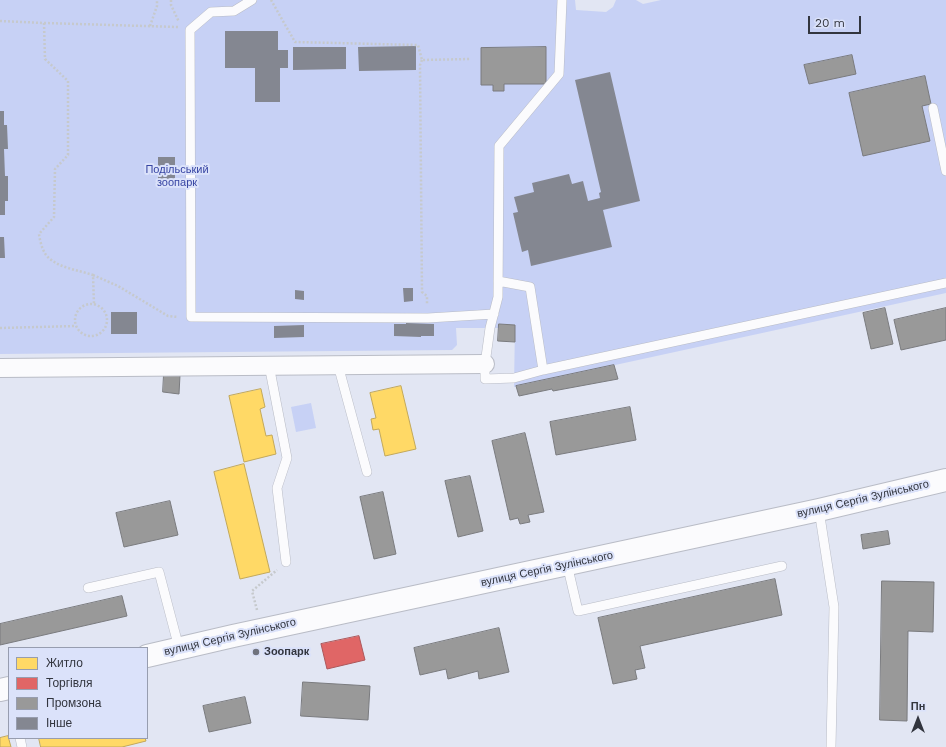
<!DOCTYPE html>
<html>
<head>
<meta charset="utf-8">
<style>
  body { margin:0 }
  #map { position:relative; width:946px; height:747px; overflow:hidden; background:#e2e6f3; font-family:"Work Sans",sans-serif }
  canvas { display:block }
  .legend { position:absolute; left:8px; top:647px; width:140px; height:92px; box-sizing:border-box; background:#dbe2fa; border:1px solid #979daf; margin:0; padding:5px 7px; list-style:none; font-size:12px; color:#32353e }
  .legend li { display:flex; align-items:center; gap:8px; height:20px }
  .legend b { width:20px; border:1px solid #979daf }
  .north { position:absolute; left:898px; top:699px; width:40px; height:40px; -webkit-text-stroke:3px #dbe2fa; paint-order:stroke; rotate:0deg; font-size:11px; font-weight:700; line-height:16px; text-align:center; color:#32353e }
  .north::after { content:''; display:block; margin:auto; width:14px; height:18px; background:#32353e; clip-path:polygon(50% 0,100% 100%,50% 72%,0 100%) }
  .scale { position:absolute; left:808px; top:16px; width:53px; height:18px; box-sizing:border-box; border:2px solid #32353e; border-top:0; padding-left:5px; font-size:12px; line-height:14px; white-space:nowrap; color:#32353e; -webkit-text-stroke:3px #dbe2fa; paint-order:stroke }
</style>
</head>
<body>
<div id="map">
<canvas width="946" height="747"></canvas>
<ul class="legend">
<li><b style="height:11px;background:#ffd966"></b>Житло</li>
<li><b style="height:11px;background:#e06666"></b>Торгівля</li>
<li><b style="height:11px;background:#999"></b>Промзона</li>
<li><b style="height:11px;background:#848791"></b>Інше</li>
</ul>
<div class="north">Пн</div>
<div class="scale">20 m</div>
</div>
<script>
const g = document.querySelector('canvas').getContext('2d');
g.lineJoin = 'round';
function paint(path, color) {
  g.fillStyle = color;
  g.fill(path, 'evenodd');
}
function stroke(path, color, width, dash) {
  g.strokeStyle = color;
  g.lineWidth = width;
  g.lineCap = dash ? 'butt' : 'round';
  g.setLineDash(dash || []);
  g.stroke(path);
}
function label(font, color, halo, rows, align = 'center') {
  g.font = font + ' "Work Sans",sans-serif';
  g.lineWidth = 4;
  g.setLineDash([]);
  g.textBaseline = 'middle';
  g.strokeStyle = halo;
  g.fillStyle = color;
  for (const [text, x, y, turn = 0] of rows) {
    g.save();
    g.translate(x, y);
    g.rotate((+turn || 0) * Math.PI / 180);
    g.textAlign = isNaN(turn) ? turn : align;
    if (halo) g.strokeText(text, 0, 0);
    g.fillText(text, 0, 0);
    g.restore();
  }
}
paint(new Path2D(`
  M0,0h575l1,10 30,2 7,-5 3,-7h20l7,4 18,-4h285v293l-432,94 1,-62 -16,-1v4h-43l1,17 -5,5 -452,4z
  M311,403l5,25 -20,4 -5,-25z`), '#c7d1f5');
const homes = new Path2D(`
  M401,386l15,63 -31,7 -6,-27 -6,1 -2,-11 5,-1 -6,-25z
  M261,389l4,18 -5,2 6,27 6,-1 4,19 -32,8 -15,-66z
  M244,464l26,108 -30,7 -26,-107z
  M8,736l3,11h-11v-9z
  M39,738h106l1,3 -24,6h-81z`);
paint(homes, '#ffd966');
stroke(homes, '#c2a85a', 1);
const shops = new Path2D(`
  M359,636l6,24 -38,9 -6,-25z`);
paint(shops, '#e06666');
stroke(shops, '#ac575a', 1);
const industry = new Path2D(`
  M546,47v37h-42v7h-11v-6h-12v-37z
  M852,55l4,19 -47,10 -5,-19z
  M925,76l6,28 -9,2 8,35 -67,15 -14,-63z
  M885,308l8,36 -22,5 -8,-36z
  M946,308v32l-45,10 -7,-30z
  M499,324l16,1v17l-17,-1z
  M614,365l4,14 -65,12 -1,-2 -33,7 -3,-10z
  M164,374l16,1 -1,19 -16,-2z
  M630,407l6,33 -80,15 -6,-33z
  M525,433l19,79 -16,3 2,7 -10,2 -2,-6 -8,2 -18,-79z
  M470,476l13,55 -25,6 -13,-56z
  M383,492l13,62 -22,5 -14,-62z
  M170,501l8,34 -54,12 -8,-34z
  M888,531l2,13 -27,5 -2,-14z
  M775,579l7,36 -142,31 5,22 -10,2 2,9 -24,5 -15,-66z
  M882,581l52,1 -1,50 -25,-1 -1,90 -27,-1z
  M122,596l5,20 -127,29v-21z
  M499,628l10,44 -30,7 -1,-8 -30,8 -2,-10 -26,6 -6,-27z
  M303,682l67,4 -2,34 -67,-4z
  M245,697l6,26 -42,9 -6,-26z`);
paint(industry, '#999');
stroke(industry, '#7a7b7e', 1);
paint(new Path2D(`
  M225,31h53v19h10v18h-8v34h-25v-34h-30z
  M416,46v24l-57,1 -1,-24z
  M293,47h53v22l-53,1z
  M610,72l30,129 -37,9 9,37 -81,19 -3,-16 -6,2 -9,-39 5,-1 -4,-15 20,-5 -2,-9 37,-9 3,10 11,-3 5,20 12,-3 -1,-5 2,-1 -26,-112z
  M0,111h4v14h3l1,24h-4l1,27h3v25h-3v14h-5z
  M158,157h17v23h-17z
  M0,237h4l1,21h-5z
  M403,288h10v13l-9,1z
  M295,290l9,1v9l-9,-1z
  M111,312h26v22h-26z
  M406,323l28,1v12h-13v1l-27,-1v-12h12z
  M304,325v12l-30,1v-12z`), '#848791');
const service = new Path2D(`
  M252,0l-18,11 -23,1 -21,18 1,287 237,1 66,-4
  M933,108l13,63
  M498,281l32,6 13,83 403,-87
  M269,365l18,93 -10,30 9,74
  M338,365l29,107
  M543,370l-29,8 -29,1v-15l5,-36 8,-31 1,-151 60,-72 3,-74
  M819,510l15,97 -3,140
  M567,564l11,47 204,-45
  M88,588l71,-16 20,76
  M20,738l2,9`);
const minor = new Path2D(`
  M0,368l485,-4`);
const tertiary = new Path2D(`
  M147,656l86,-20 586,-126 127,-30
  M0,690l9,-2`);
stroke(service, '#b9bcc6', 10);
stroke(minor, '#b9bcc6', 20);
stroke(tertiary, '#b9bcc6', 24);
stroke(new Path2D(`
  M171,0v5l8,17
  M271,0l24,42 123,3 4,15 49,-1
  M0,21l44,2 1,36 23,22v74l-13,14 -1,48 -15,17c1,7 3,15 7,21 11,13 32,15 47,20l1,29
  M44,23l134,4
  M150,26l7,-20v-6
  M422,60l-2,5 2,227 5,4v9
  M93,275l25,11 50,30 10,1
  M75 320a16 16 0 1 1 32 0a16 16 0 1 1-32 0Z
  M0,328l76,-2
  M257,610l-5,-19 25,-21`), '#c6c9cc', 2.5, [2, 2]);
stroke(service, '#fbfbfd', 9);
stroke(minor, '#fbfbfd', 18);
stroke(tertiary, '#fbfbfd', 22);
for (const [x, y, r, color] of [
  [256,652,4,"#70737d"]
]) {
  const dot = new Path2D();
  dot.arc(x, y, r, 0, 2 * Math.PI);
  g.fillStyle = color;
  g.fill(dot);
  stroke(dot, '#dbe2fa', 1.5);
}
label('11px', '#3745a3', '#dbe2fa', [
  ["Подільський",177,170],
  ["зоопарк",177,183]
]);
label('11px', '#32353e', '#dbe2fa', [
  ["вулиця Сергія Зулінського",863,499,-13],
  ["вулиця Сергія Зулінського",547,569,-12],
  ["вулиця Сергія Зулінського",230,637,-13]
]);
label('bold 11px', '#32353e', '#dbe2fa', [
  ["Зоопарк",264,652]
], 'left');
</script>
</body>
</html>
